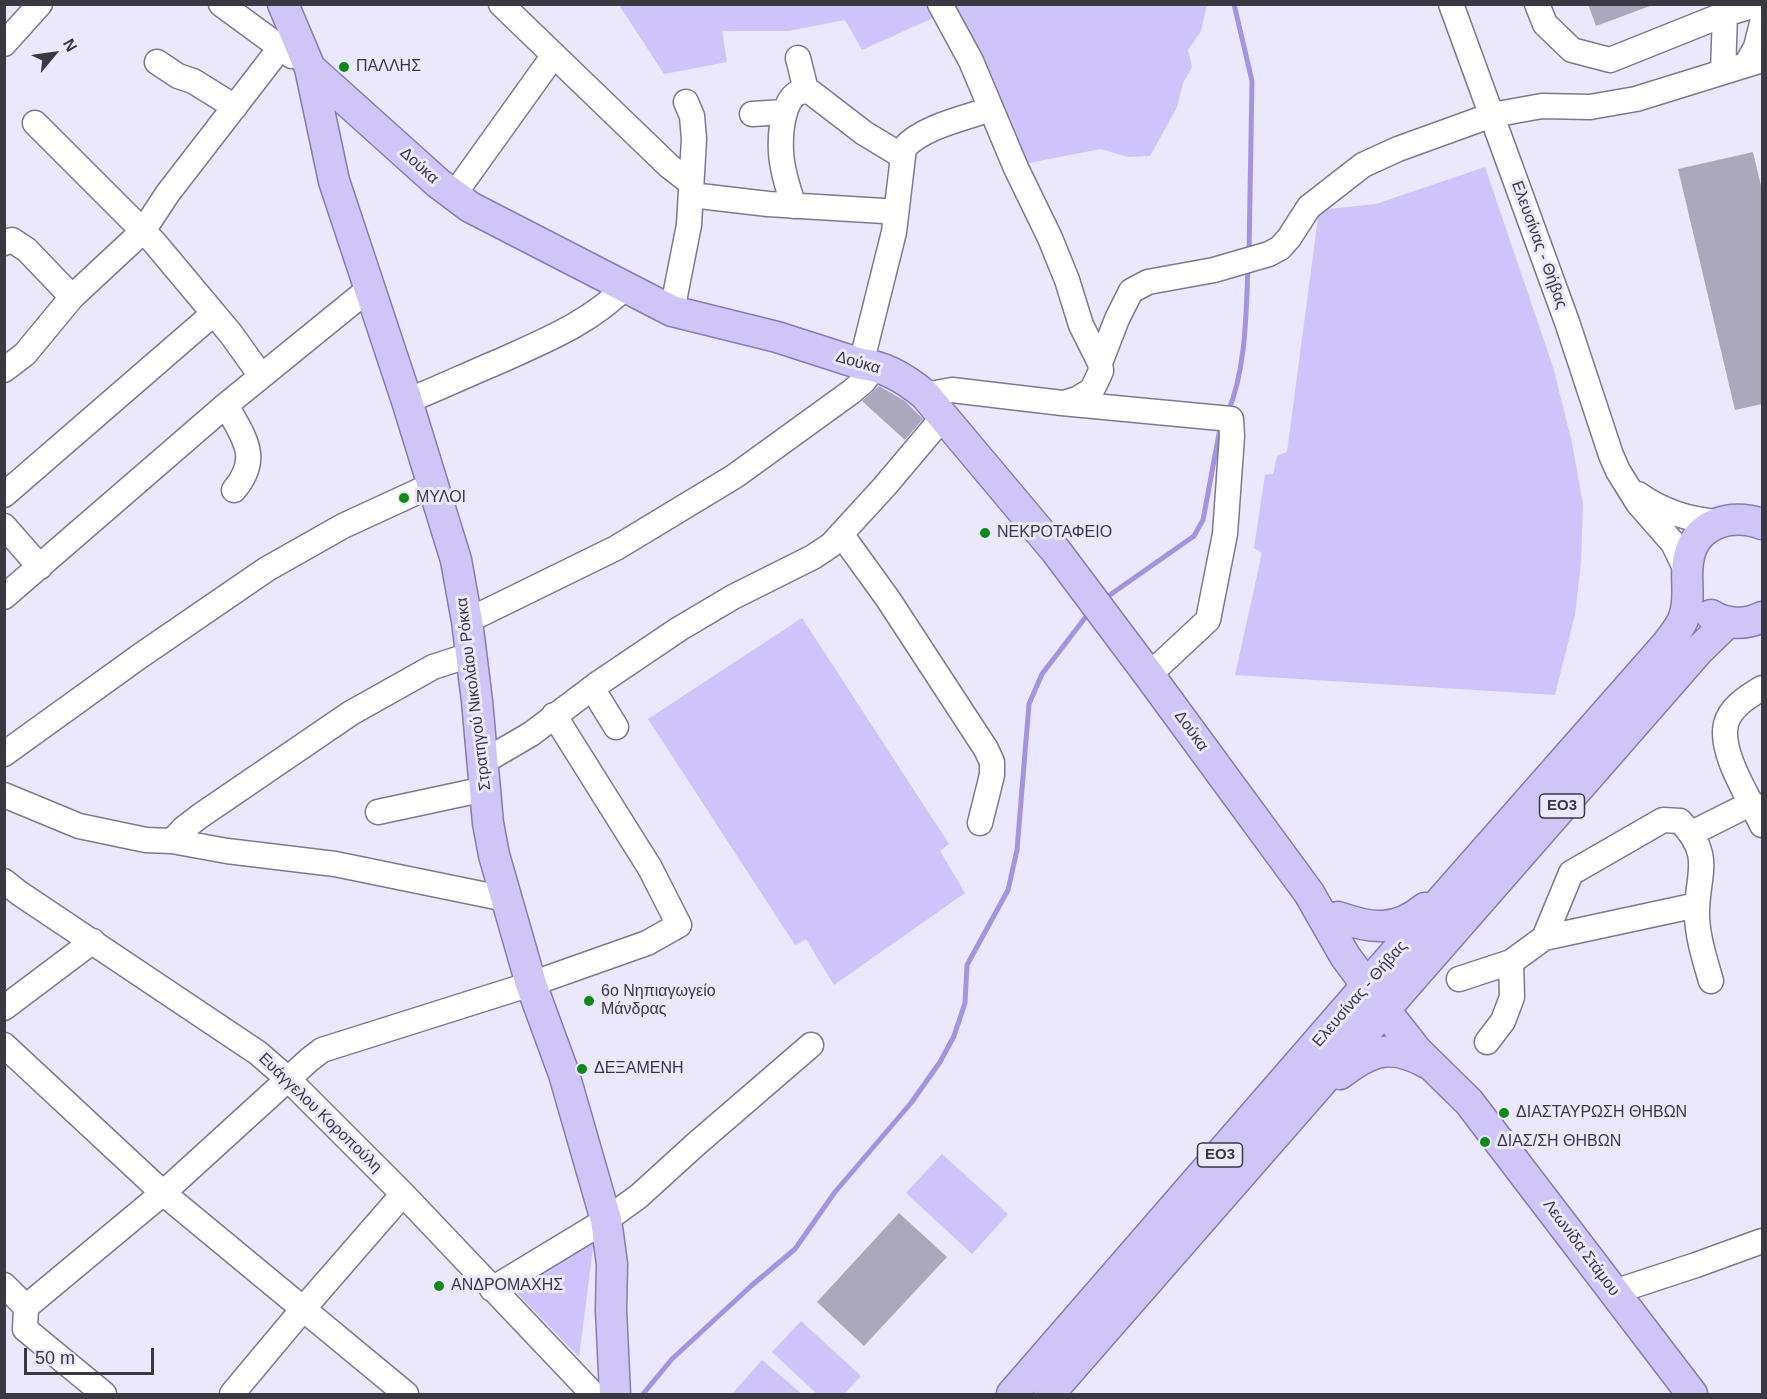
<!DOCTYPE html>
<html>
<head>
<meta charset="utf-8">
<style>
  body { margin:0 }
  #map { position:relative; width:1767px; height:1399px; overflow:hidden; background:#ebe7fd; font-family:Arial,sans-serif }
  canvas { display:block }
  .frame { position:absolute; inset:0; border:6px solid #3a3942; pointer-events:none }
  .north { position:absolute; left:24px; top:24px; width:60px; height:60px; -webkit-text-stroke:4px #ebe7fd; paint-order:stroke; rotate:61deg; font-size:16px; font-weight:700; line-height:24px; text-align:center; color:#3a3942 }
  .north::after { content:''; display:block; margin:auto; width:21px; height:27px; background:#3a3942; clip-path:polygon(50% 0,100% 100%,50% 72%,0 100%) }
  .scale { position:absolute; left:24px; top:1348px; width:130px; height:27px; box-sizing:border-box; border:3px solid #3a3942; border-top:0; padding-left:8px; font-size:18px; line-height:21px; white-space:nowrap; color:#3a3942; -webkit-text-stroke:4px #ebe7fd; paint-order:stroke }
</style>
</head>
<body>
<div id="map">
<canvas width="1767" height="1399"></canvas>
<div class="frame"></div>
<div class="north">N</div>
<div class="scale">50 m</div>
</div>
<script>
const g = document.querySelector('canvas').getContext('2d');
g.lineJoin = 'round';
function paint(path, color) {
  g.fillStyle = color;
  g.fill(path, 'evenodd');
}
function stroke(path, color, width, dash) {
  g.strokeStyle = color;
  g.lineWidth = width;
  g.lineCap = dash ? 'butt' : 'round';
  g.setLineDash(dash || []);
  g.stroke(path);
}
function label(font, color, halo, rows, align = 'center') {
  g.font = font + ' Arial,sans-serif';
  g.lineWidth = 6;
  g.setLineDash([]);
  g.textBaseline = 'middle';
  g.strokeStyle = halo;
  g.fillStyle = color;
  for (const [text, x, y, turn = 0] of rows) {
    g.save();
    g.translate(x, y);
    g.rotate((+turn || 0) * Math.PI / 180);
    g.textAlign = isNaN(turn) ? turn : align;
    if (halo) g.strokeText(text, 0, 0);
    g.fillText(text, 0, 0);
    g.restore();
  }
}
paint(new Path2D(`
  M925,4l8,14 -71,32 -17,-30 -57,11h-66l5,31 -63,12 -45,-69z
  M953,5h254l-6,26 -13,19 4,17 -9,16 -6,24 -27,49 -22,1 -27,-8 -78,15z
  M1485,167l68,200 19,76 11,61 -2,58 -6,53 -20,80 -320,-20 27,-122 -8,-5 11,-73 8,-1 4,-18 10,-4 32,-242 57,-6z
  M802,618l147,226 -9,7 25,42 -131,92 -28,-46 -11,6 -147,-226z
  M942,1154l66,60 -36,40 -66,-61z
  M594,1240l-15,117 -64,-66z
  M801,1321l60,55 -17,18h-27l-45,-42z
  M762,1360l40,34h-70z`), '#cec3fb');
stroke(new Path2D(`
  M1234,4l18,77 -3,172
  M1228,412c18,-43 18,-98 20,-144
  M1107,597l87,-61 9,-16 16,-86 3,-8
  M643,1394l29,-35 79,-73 44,-37 40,-57 76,-89 29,-41 14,-26 11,-33 2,-38 41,-75 9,-40 12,-146 13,-30 46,-60`), '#a493e2', 5);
paint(new Path2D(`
  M1588,4h61l1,2 -54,20z
  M1753,152l9,38v214l-27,6 -57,-241z
  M879,386l26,15 18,18 -18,21 -43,-39z
  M899,1213l48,44 -83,89 -47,-44z`), '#aba8bd');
const minor = new Path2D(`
  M221,4l71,52
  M501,4l168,162 22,17
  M940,4l31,57 45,107 34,70 17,42 14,45 19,38 1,8 -9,19 -15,9 -13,4
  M1451,4l116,318 44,133 7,16 20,32 35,40 14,29
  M1537,4l8,20 27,26 38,10 115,-46 34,-10
  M4,44l36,-40
  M798,58l8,32
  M157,62l21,14 15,5 42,26
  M1746,65l10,-18 6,-24
  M1723,72l2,-58
  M752,114l33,-2
  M35,123l119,119 77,92 30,42
  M691,195l77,9 116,7 12,3
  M453,196l101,-141
  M794,206c-6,-17 -12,-35 -13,-54 -1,-19 2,-70 31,-59l52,40 38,23
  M4,243l8,-3 15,10 45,47
  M672,311l17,-86 5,-86 -2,-23 -6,-14
  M1100,363l17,-44 14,-28 17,-9 66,-12 55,-16 11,-6 9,-10 20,-31 54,-42 35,-16 94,-34 50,-9 48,1 46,-8 126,-39
  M861,364l33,-132 10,-84c18,-21 61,-30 87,-39
  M4,370l21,-16 47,-57 71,-66 25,-38 112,-145
  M925,395l27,-5 110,13 169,16 1,17 -7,98 -17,86 -59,55
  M407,401c32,-13 62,-27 93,-40 44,-20 92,-39 126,-75
  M226,405c17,32 36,52 8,85
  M1638,494c25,18 51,26 81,28
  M4,495l209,-181
  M4,526l36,41
  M841,534l47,65 98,150 6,13v13l-12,48
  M4,597l222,-192 144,-117
  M467,621l149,-73 119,-72 116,-84 13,-11 11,-15
  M592,688l24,39
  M1762,688c-13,8 -32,19 -36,36 -7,29 24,75 36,101
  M4,754l136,-98 127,-87 76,-43 89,-41
  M483,762l48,-28 65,-49 83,-56 54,-32 80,-40 18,-12 54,-59 59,-70
  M4,795l75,31 67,14 26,1 55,10 108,13 171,35
  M378,812l107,-23
  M1692,833l60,-30
  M172,841l11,-12 17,-13 151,-103 82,-46 37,-12
  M4,881l15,12 239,160 30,26 115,115 190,200
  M1544,938l153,-33
  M1459,979l52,-17 33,-24 27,-65 92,-53 17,1c35,36 16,53 17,96 1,22 8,43 14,64
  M4,1008l89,-67
  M1487,1042l16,-21 9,-24 -1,-35
  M4,1045l159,148 243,201
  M4,1285l22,22
  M492,1289l114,-69 33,-24 56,-51 116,-100
  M1614,1292l82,-27 66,-24
  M104,1394l-79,-65 1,-22 137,-114 146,-133 13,-10 209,-66 116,-41 32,-18 -29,-57 -96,-153
  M232,1394l71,-85 100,-115`);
const major = new Path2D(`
  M283,4l27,64 24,113 73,220 49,159 11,61 10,80 11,122 6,32 37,129 33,90 42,146 6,44 -1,46 4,84
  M310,68l128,115 32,24 202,104 105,26 84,27c24,2 45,15 64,31l131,156 93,124 160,218 36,63 39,53 33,42 52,51 223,292
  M1711,615c16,10 35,10 51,2
  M1338,917c34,12 58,15 87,-9
  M1340,1074c31,-24 51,-31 87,-11
  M1012,1394l354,-408 301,-342c6,-9 14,-17 17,-27 7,-19 1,-37 4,-55 5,-39 43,-49 74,-38
  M1049,1394l650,-744 29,-28`);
stroke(minor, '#7d798d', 27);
stroke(major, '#877bb4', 33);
stroke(minor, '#fff', 24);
stroke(major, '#d0c5f7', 30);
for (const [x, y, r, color] of [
  [344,67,6,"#0c8c17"],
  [404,498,6,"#0c8c17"],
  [985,533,6,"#0c8c17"],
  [589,1001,6,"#0c8c17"],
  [582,1069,6,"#0c8c17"],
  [1504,1113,6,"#0c8c17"],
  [1485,1142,6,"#0c8c17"],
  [439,1286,6,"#0c8c17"]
]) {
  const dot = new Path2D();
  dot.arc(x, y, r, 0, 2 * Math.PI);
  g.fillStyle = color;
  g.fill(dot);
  stroke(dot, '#ebe7fd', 2);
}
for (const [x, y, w] of [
  [1562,806,45],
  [1220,1155,45]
]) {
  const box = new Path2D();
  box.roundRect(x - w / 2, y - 12, w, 24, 4.5);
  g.fillStyle = '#ebe7fd';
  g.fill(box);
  stroke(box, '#3a3942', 1.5);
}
label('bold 15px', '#3a3942', null, [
  ["ΕΟ3",1562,806],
  ["ΕΟ3",1220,1155]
]);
label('16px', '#3a3942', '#ebe7fd', [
  ["ΠΑΛΛΗΣ",356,67],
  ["ΜΥΛΟΙ",416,498],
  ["ΝΕΚΡΟΤΑΦΕΙΟ",997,533],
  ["6ο Νηπιαγωγείο",601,992],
  ["Μάνδρας",601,1010],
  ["ΔΕΞΑΜΕΝΗ",594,1069],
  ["ΔΙΑΣΤΑΥΡΩΣΗ ΘΗΒΩΝ",1516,1113],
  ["ΔΙΑΣ/ΣΗ ΘΗΒΩΝ",1497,1142],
  ["ΑΝΔΡΟΜΑΧΗΣ",451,1286]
], 'left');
label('16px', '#3a3942', '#ebe7fd', [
  ["Δούκα",419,166,42],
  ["Ελευσίνας - Θήβας",1539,245,70],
  ["Δούκα",858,363,16],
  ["Στρατηγού Νικολάου Ρόκκα",474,694,-97],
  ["Δούκα",1191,731,54],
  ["Ελευσίνας - Θήβας",1360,994,-49],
  ["Ευάγγελου Κοροπούλη",320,1113,44],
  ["Λεωνίδα Στάμου",1581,1248,53]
]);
</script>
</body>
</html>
